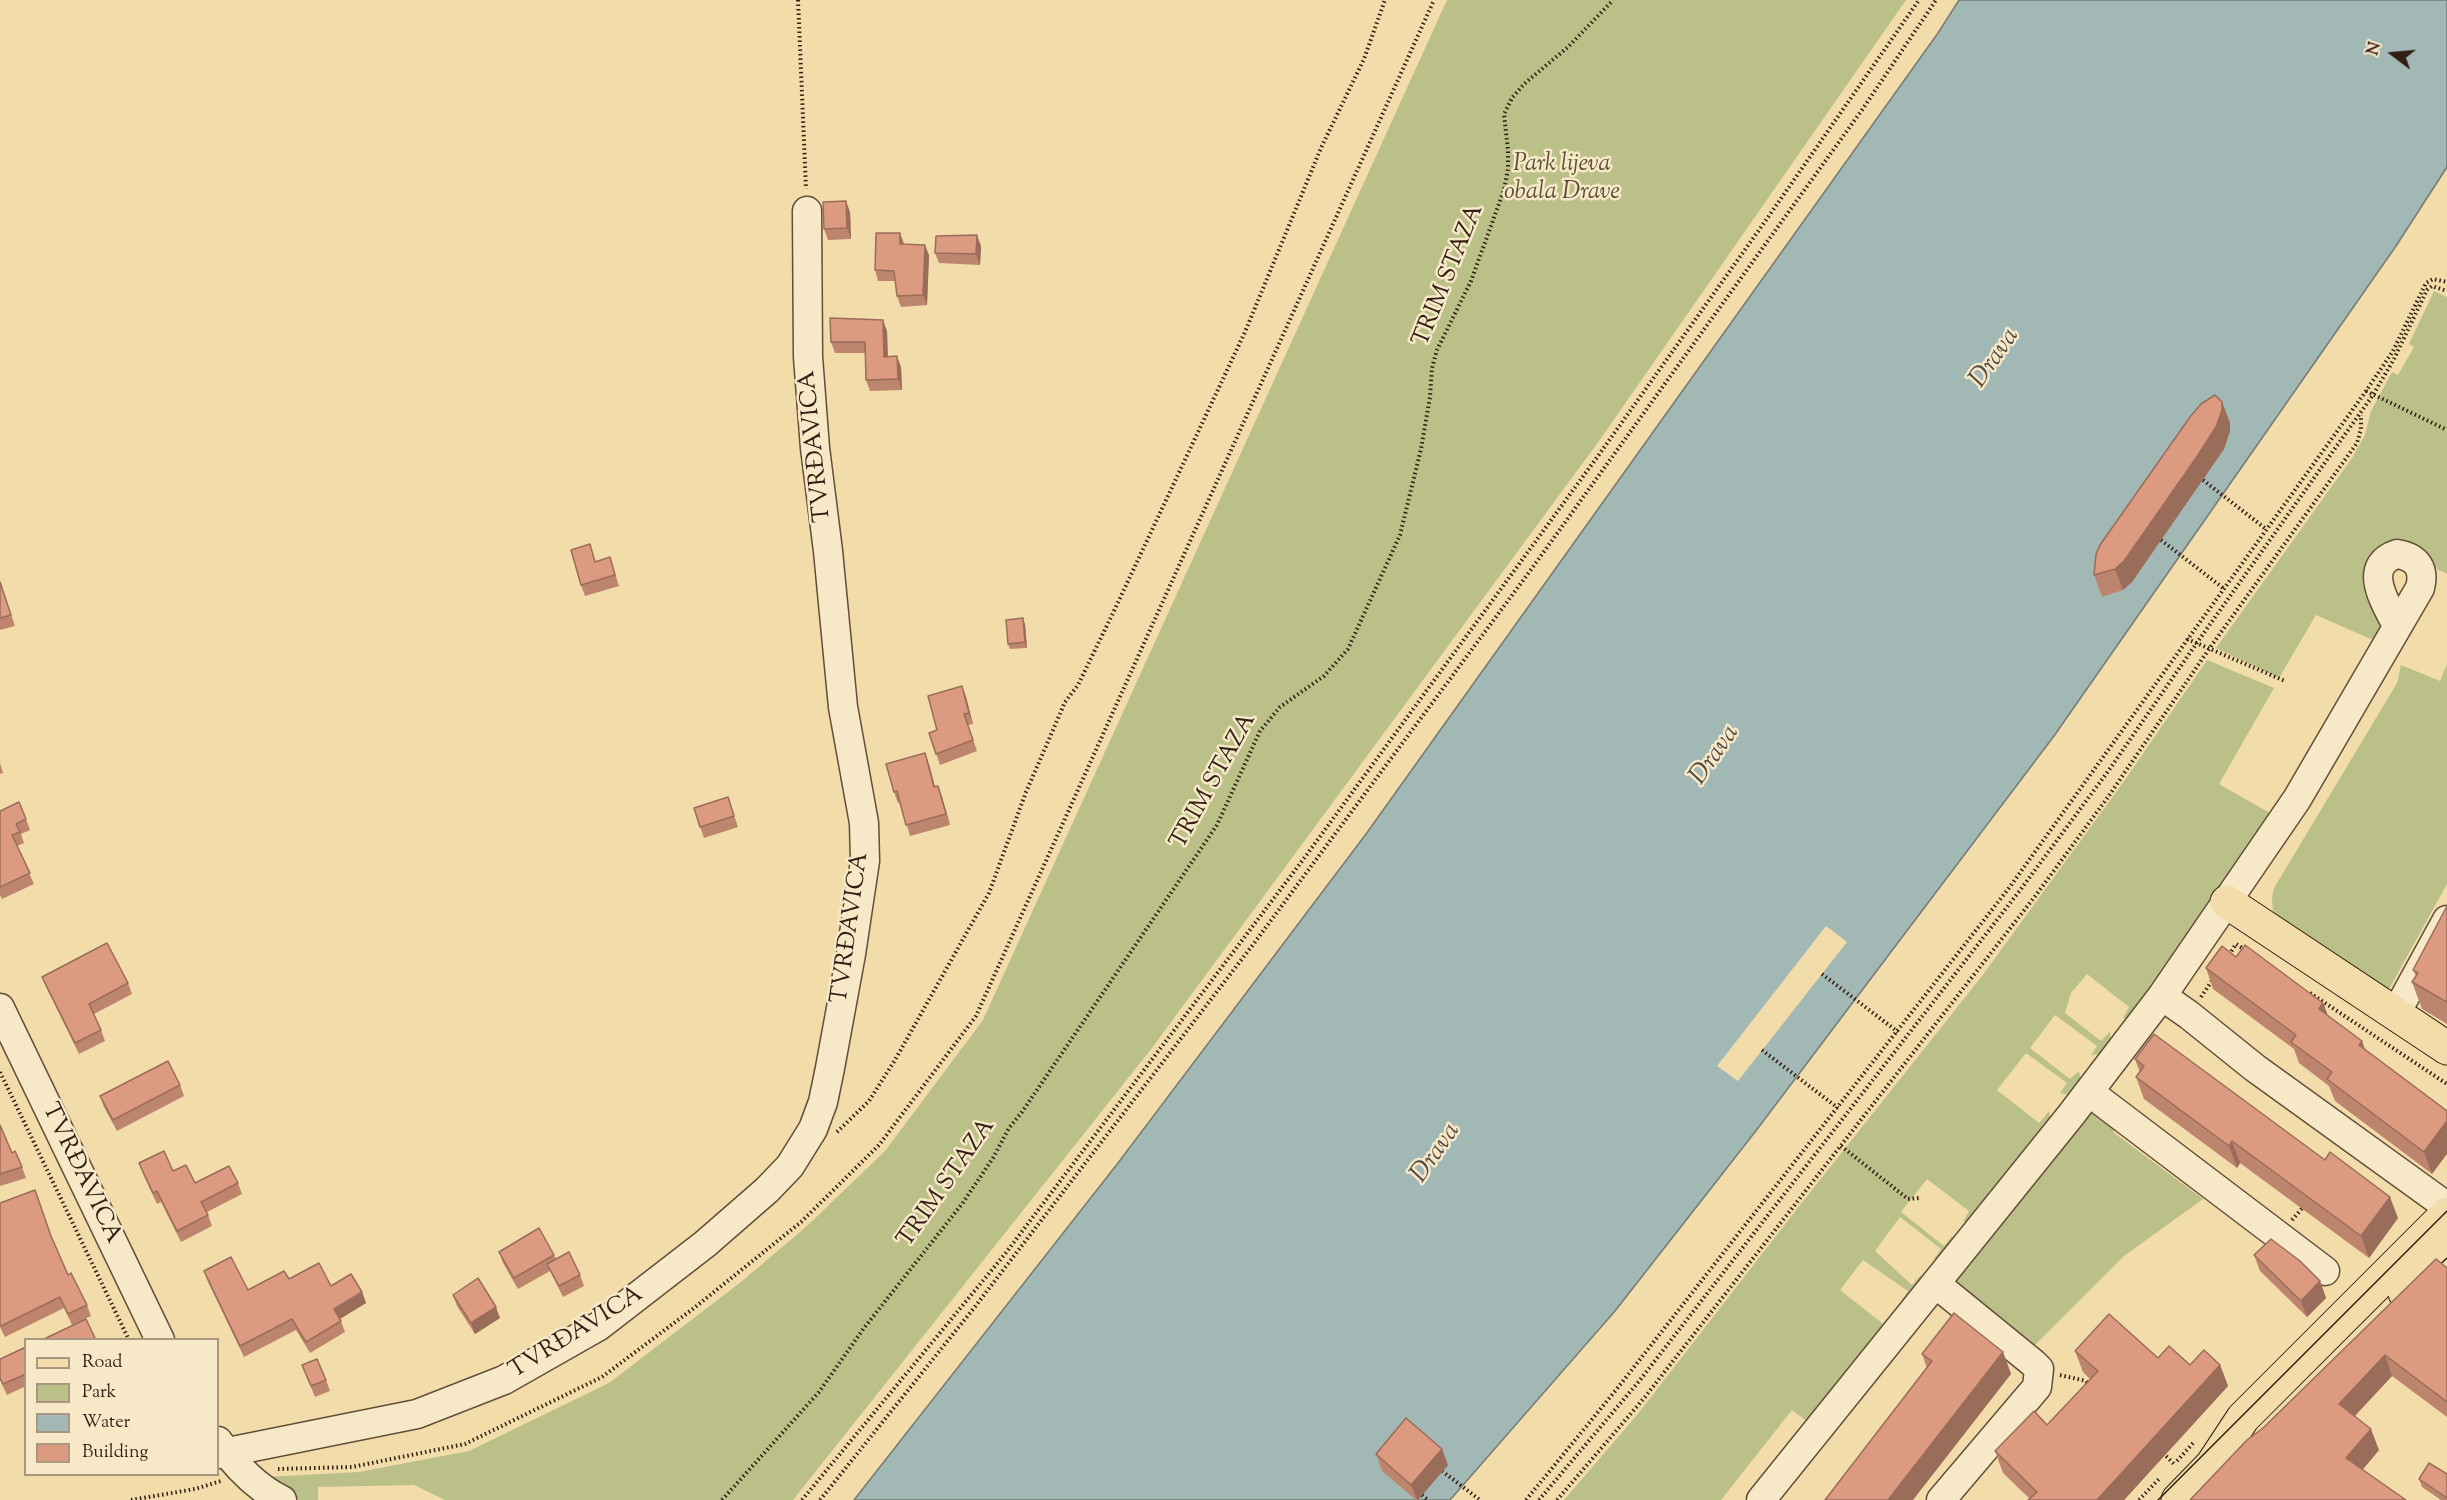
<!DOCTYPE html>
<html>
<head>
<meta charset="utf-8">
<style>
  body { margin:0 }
  #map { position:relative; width:2447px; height:1500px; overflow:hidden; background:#f2dcaa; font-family:"Sorts Mill Goudy",serif }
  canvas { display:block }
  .legend { position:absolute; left:24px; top:1338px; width:195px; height:138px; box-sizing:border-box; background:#f7e8c8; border:2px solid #a99780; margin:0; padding:8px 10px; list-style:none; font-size:18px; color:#331e14 }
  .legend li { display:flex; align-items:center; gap:12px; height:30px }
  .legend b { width:30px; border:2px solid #a99780 }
  .north { position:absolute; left:2363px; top:24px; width:60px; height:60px; -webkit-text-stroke:4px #f7e8c8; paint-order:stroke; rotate:286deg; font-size:16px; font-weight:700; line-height:24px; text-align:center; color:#331e14 }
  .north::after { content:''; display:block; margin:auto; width:21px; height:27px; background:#331e14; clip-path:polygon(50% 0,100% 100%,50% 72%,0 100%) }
</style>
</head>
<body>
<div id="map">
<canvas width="2447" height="1500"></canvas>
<ul class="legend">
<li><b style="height:8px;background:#f2dcaa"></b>Road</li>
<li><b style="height:16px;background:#bbc088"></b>Park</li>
<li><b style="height:16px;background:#a2b8b5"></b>Water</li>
<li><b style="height:16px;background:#dc9b80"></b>Building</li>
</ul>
<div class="north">N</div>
</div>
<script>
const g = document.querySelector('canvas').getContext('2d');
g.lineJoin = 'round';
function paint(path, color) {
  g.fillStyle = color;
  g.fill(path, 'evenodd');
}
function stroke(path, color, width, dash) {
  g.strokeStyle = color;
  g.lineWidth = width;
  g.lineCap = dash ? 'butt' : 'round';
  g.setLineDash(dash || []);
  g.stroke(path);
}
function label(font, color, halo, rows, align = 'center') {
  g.font = font + ' "Sorts Mill Goudy",serif';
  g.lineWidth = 5;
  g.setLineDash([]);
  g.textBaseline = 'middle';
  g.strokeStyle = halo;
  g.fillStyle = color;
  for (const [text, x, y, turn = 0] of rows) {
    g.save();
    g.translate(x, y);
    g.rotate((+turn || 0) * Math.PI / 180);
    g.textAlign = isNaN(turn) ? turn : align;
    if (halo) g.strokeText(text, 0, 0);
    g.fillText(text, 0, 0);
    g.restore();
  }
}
paint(new Path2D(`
  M1447,0h459l-307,441 -447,607 -359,452h-348l-31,-15 -96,2v13h-19l-35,-23 95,-5 110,-21 140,-68 132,-101 66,-56 78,-75 98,-131z
  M2434,291l13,6v277l-53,-27 -11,78 -8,16 -59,-26 -37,63 -63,-30 136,-190 13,-23 6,-24 21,-39 6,3 16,-28 -5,-3z
  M2207,660l67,28 -55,96 56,32 -145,203 -7,-1 6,-11 -42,-33 -16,19 -6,20 36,28 9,-10 1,12 -8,11 -12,1 6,-9 -42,-31 -25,33 40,31 9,-8 2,11 -11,13 -10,-2 7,-10 -41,-30 -29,37 42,33 10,-12 1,7 -69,99 -8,4 -10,1 6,-11 -42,-32 -26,33 43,34 8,-10 3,9 -11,14h-10l7,-10 -41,-32 -25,34 37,34 9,-10 2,10 -13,15 -9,1 7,-10 -45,-31 -23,30 42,33 3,8 -77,91 -16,-12 -71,90h-157l73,-85 163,-210 182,-229 145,-199z
  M2447,664v220l-58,105 -107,-66 -9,-9 -1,-17 2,-9 123,-205 4,-18 39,16z
  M2092,1107l29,17 -8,8 90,67 -79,57 -92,92 -80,-62 6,-17z`), '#bbc088');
const water = new Path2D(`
  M1959,0h488v167l-51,79 -342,490 -299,396 -140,179 -165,189h-596l264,-337 248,-329 572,-801z`);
paint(water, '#a2b8b5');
stroke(water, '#767a75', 1.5);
paint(new Path2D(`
  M1826,926l21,16 -109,139 -21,-15z`), '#f2dcaa');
const minor = new Path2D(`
  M2162,996l27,19 66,53 187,135
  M0,1008l160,332
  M2396,1013l51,-93
  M2089,1092l236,179
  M1936,1284l97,79 6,6 -2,18 -96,113
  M218,1441c17,24 37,46 64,59
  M218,1454l199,-40 87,-34 95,-54 106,-82 62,-54 23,-24 23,-37 10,-27 7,-34 21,-114 14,-93 -1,-38 -21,-116 -15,-156 -13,-103 -7,-91 -1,-146
  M1761,1500l310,-385 91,-119 135,-197 123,-211c5,-19 -3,-31 -23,-34 -37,12 -10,51 0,72`);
const major = new Path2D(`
  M2227,902l220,146
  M2405,1293l42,-42
  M2178,1500l34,-35 31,-47 204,-204`);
stroke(minor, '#634e3a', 31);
stroke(major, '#331e14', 35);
stroke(new Path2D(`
  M798,0l8,189
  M2366,391l81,39
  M2203,480l63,49
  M2161,540l62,48
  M2187,639l98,42
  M2229,955l7,-11 11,7
  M1822,974l76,58
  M2310,993l137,91
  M2201,997l12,-18
  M1762,1050l76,58
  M0,1072l129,268
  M837,1132l32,-31 26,-41 94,-167 37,-101 24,-55 15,-35 13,-17 35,-72 132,-281 76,-184 43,-89 21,-59
  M1841,1146l67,53 11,-1
  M2292,1220l13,-15
  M2060,1375l26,6 3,4
  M2163,1453l11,11
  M2177,1461l17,-19
  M278,1469l74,-2 113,-23 137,-67 92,-69 107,-86 78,-77 97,-129 458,-1016
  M1442,1471l38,29
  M1422,1495l6,5
  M131,1500l64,-11 26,-8
  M722,1500l97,-108 45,-64 98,-124 31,-46 16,-30 13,-16 195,-287 43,-94 20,-24 44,-31 24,-27 52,-114 21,-86 9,-52 2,-29 5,-18 34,-69 33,-91 4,-21v-19l-4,-36 8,-16 12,-14 44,-37 45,-47
  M802,1500l203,-246 300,-397 293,-401 166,-233 155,-223
  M820,1500l154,-192 281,-366 275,-371 332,-461 74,-110
  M1526,1500l90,-110 393,-502 357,-497 27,-40 33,-68 7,-4 14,3
  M1539,1500l101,-120 381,-491 88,-119 87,-126 177,-249 21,-36 33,-69 5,-4 15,5
  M1557,1500l88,-103 391,-502 72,-98 101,-148 148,-206 4,-14v-14
  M2139,1500l20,-21`), '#331e14', 4, [1.5, 3]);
stroke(minor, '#f7e8c8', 28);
stroke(major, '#f2dcaa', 33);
stroke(new Path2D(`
  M2429,1275l18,-17
  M2158,1500l289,-289`), '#331e14', 1.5);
paint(new Path2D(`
  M850,212l1,27 -23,1 -4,-11z
  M904,244l25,11 -2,50 -26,2 -4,-11 -2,-15h-17l-3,-11z
  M981,246l-1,19 -41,-2 -4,-10z
  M887,331l1,26 13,10 1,23 -32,1 -4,-11 -1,-27h-30l-4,-11z
  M2222,402l8,21v8l-6,18 -92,133 -9,8 -21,7 -8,-22z
  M610,557l9,29 -34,10 -4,-11 15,-24z
  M0,582l15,44 -15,4z
  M1025,624l2,24 -17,1 -2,-5z
  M962,686l4,11 7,27 -5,1 9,26 -37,14 -11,-32 8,-3z
  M925,753l10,34 7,10 8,28 -40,11 -10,-34 -2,1 -4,-11z
  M0,763l3,10 -3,1z
  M728,797l10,30 -34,11 -10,-30z
  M0,811l26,8 4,11 -9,4 3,9 -7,3 17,38 -32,15 -2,-4z
  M2447,906v118l-25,-15 -10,-27 4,-6 -3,-6z
  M2236,957l87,46 5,13 37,34 82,61 -15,63 -97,-73 -6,-15 -30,-23 -5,-14 -81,-60 -7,-21z
  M42,977l86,6 4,11 -38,20 7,16 4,11 -26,13 -33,-67z
  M2135,1059l263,159 -29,40 -129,-95 -3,5 -93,-69 -8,-22 4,-4z
  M180,1085l4,11 -67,35 -13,-24 -4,-11z
  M0,1125l12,28 10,14 4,11 -26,8z
  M139,1163l34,8 22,12h43l4,11 -35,18 5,14 -31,16 -20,-40 -4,2 -14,-30z
  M0,1203l52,35 16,37 19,30 4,11 -19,9 -8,-17 -59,29 -5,-10z
  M499,1252l55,3 2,4 24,16 4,11 -21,11 -13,-26 -32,18 -15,-26z
  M2254,1255l66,26 6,17 -19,19 -47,-46z
  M2447,1268v149l-55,-41 -37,40 24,34 -17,20 -99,-42z
  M204,1271l44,19 41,-11 73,13 4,11 -26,16 5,13 -35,21 -14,-23 -52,27 -36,-75z
  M453,1295l47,23 -25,16 -18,-28z
  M26,1347v39l-19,9 -7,-15v-21z
  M2075,1351l83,7 32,7h30l8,21 -104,114h-96l2,-1 -27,-26 -8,-22 52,-26 43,-46 -7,-7z
  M2003,1352l8,22 -84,-6 -5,-14z
  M302,1365l24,15 4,11 -15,6z
  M1376,1454l72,11 -30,35h-2l-34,-29z
  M2447,1474v26h-6l-19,-13 -3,-8z`), '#bd856e');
paint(new Path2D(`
  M846,201l4,11 1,27 -4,-11z
  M900,233l4,11h-4z
  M977,235l4,11 -1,19 -4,-11z
  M925,245l4,10 -2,50 -4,-10z
  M883,320l4,11 1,37 -4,-11z
  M897,356l4,11 1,23 -4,-11z
  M2222,402l8,21v8l-6,18 -92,133 -9,8 -8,-21z
  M1023,618l2,6 2,24 -2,-6z
  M962,686l4,11 7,27 -4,-11z
  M925,753l4,11 9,34 -4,-11z
  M938,786l4,11 8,28 -4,-11z
  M2323,1003l8,21 -12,-15z
  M2362,1041l8,22 -11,-18z
  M2447,1121v33l-15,20 -8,-22z
  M2232,1141l8,22 -3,5 -8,-22z
  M2390,1197l8,21 -29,40 -8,-22z
  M2320,1281l6,17 -19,19 -6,-16z
  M362,1292l4,11 -28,17 -4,-11z
  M496,1307l4,11 -25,16 -4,-11z
  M2003,1352l8,22 -98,126h-25z
  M2385,1355l7,21 -46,49 -7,-21z
  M2220,1365l8,21 -104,114h-27z
  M2371,1429l8,21 -25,30 -8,-22z
  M1442,1449l6,16 -30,35h-1l-6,-15z`), '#9a6c5a');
const building = new Path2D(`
  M846,201l1,27 -23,1 -1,-27z
  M876,233h24v11l25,1 -2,50 -26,1 -3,-25 -19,-1z
  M977,235l-1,19 -41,-1 1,-17z
  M830,318l53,2 1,37 13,-1 1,23 -32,1 -1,-38h-34z
  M2215,395l7,7v8l-6,17 -20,31 -72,103 -9,8 -21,6 2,-21 4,-9 90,-128 11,-13z
  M590,544l5,18 15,-5 5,18 -34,10 -10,-35z
  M0,582l11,33 -11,3z
  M1023,618l2,24 -17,2 -2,-24z
  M962,686l7,27 -5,1 9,26 -37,14 -7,-21 8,-3 -9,-34z
  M925,753l9,34 4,-1 8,28 -40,11 -9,-34 -3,1 -8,-28z
  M728,797l6,19 -34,11 -6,-19z
  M19,802l7,17 -10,5 4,8 -8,3 18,38 -30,14v-76z
  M2447,906v96l-35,-20 6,-9 -5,-3z
  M107,943l21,40 -39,21 12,26 -26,13 -33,-66z
  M2245,945l78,58 -4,6 43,32 -3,4 88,66v10l-23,31 -97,-73 5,-7 -41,-30 5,-7 -90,-67 16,-22 14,11z
  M2154,1034l171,126 5,-8 60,45 -29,39 -129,-95 -3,5 -93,-69 8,-11 -9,-7z
  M168,1061l12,24 -67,35 -13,-24z
  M0,1125l12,28 3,-2 7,16 -22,7z
  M164,1151l9,20 13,-6 9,18 34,-17 9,17 -37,19 7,13 -31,16 -20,-40 -4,2 -14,-30z
  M35,1190l16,46 17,39 3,-2 16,32 -19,9 -8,-17 -59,29 -1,-2v-121z
  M539,1228l15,27 -40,23 -15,-26z
  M2271,1239l29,22 20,20 -19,20 -47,-46z
  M569,1252l11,23 -21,11 -12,-22z
  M231,1257l17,33 36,-19 5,8 30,-16 12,23 20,-12 11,18 -28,17 7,12 -35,21 -14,-23 -52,27 -36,-75z
  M2436,1259l11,9v134l-62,-47 -46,49 32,25 -25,29 60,42h-216l57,-60 16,-12z
  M478,1278l18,29 -25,16 -18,-28z
  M1954,1313l49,39 -115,148h-63l107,-139 -10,-7z
  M2109,1314l49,44 11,-12 21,19 14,-15 16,15 -123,135h-69l9,-8 -42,-41 39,-40 13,14 51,-54 -23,-20z
  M86,1319l10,21h-54z
  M26,1347v27l-23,10 -3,-6v-19z
  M317,1359l9,21 -15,6 -9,-21z
  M1406,1418l36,31 -31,36 -35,-31z
  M2429,1463l18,11v24l-28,-19z`);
paint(building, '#dc9b80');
stroke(building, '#9a6c5a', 1.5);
label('italic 24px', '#5c4f37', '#f7e8c8', [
  ["Park lijeva",1562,166],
  ["obala Drave",1562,194]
]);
label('24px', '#331e14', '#f7e8c8', [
  ["TRIM STAZA",1450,276,-68],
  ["TVRĐAVICA",817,446,-96],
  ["TRIM STAZA",1215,782,-61],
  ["TVRĐAVICA",852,928,-82],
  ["TVRĐAVICA",80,1174,64],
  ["TRIM STAZA",948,1184,-55],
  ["TVRĐAVICA",577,1334,-32]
]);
label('italic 26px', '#544c44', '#f7e8c8', [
  ["Drava",1996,359,-55],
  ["Drava",1716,756,-55],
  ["Drava",1437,1154,-55]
]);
</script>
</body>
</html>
